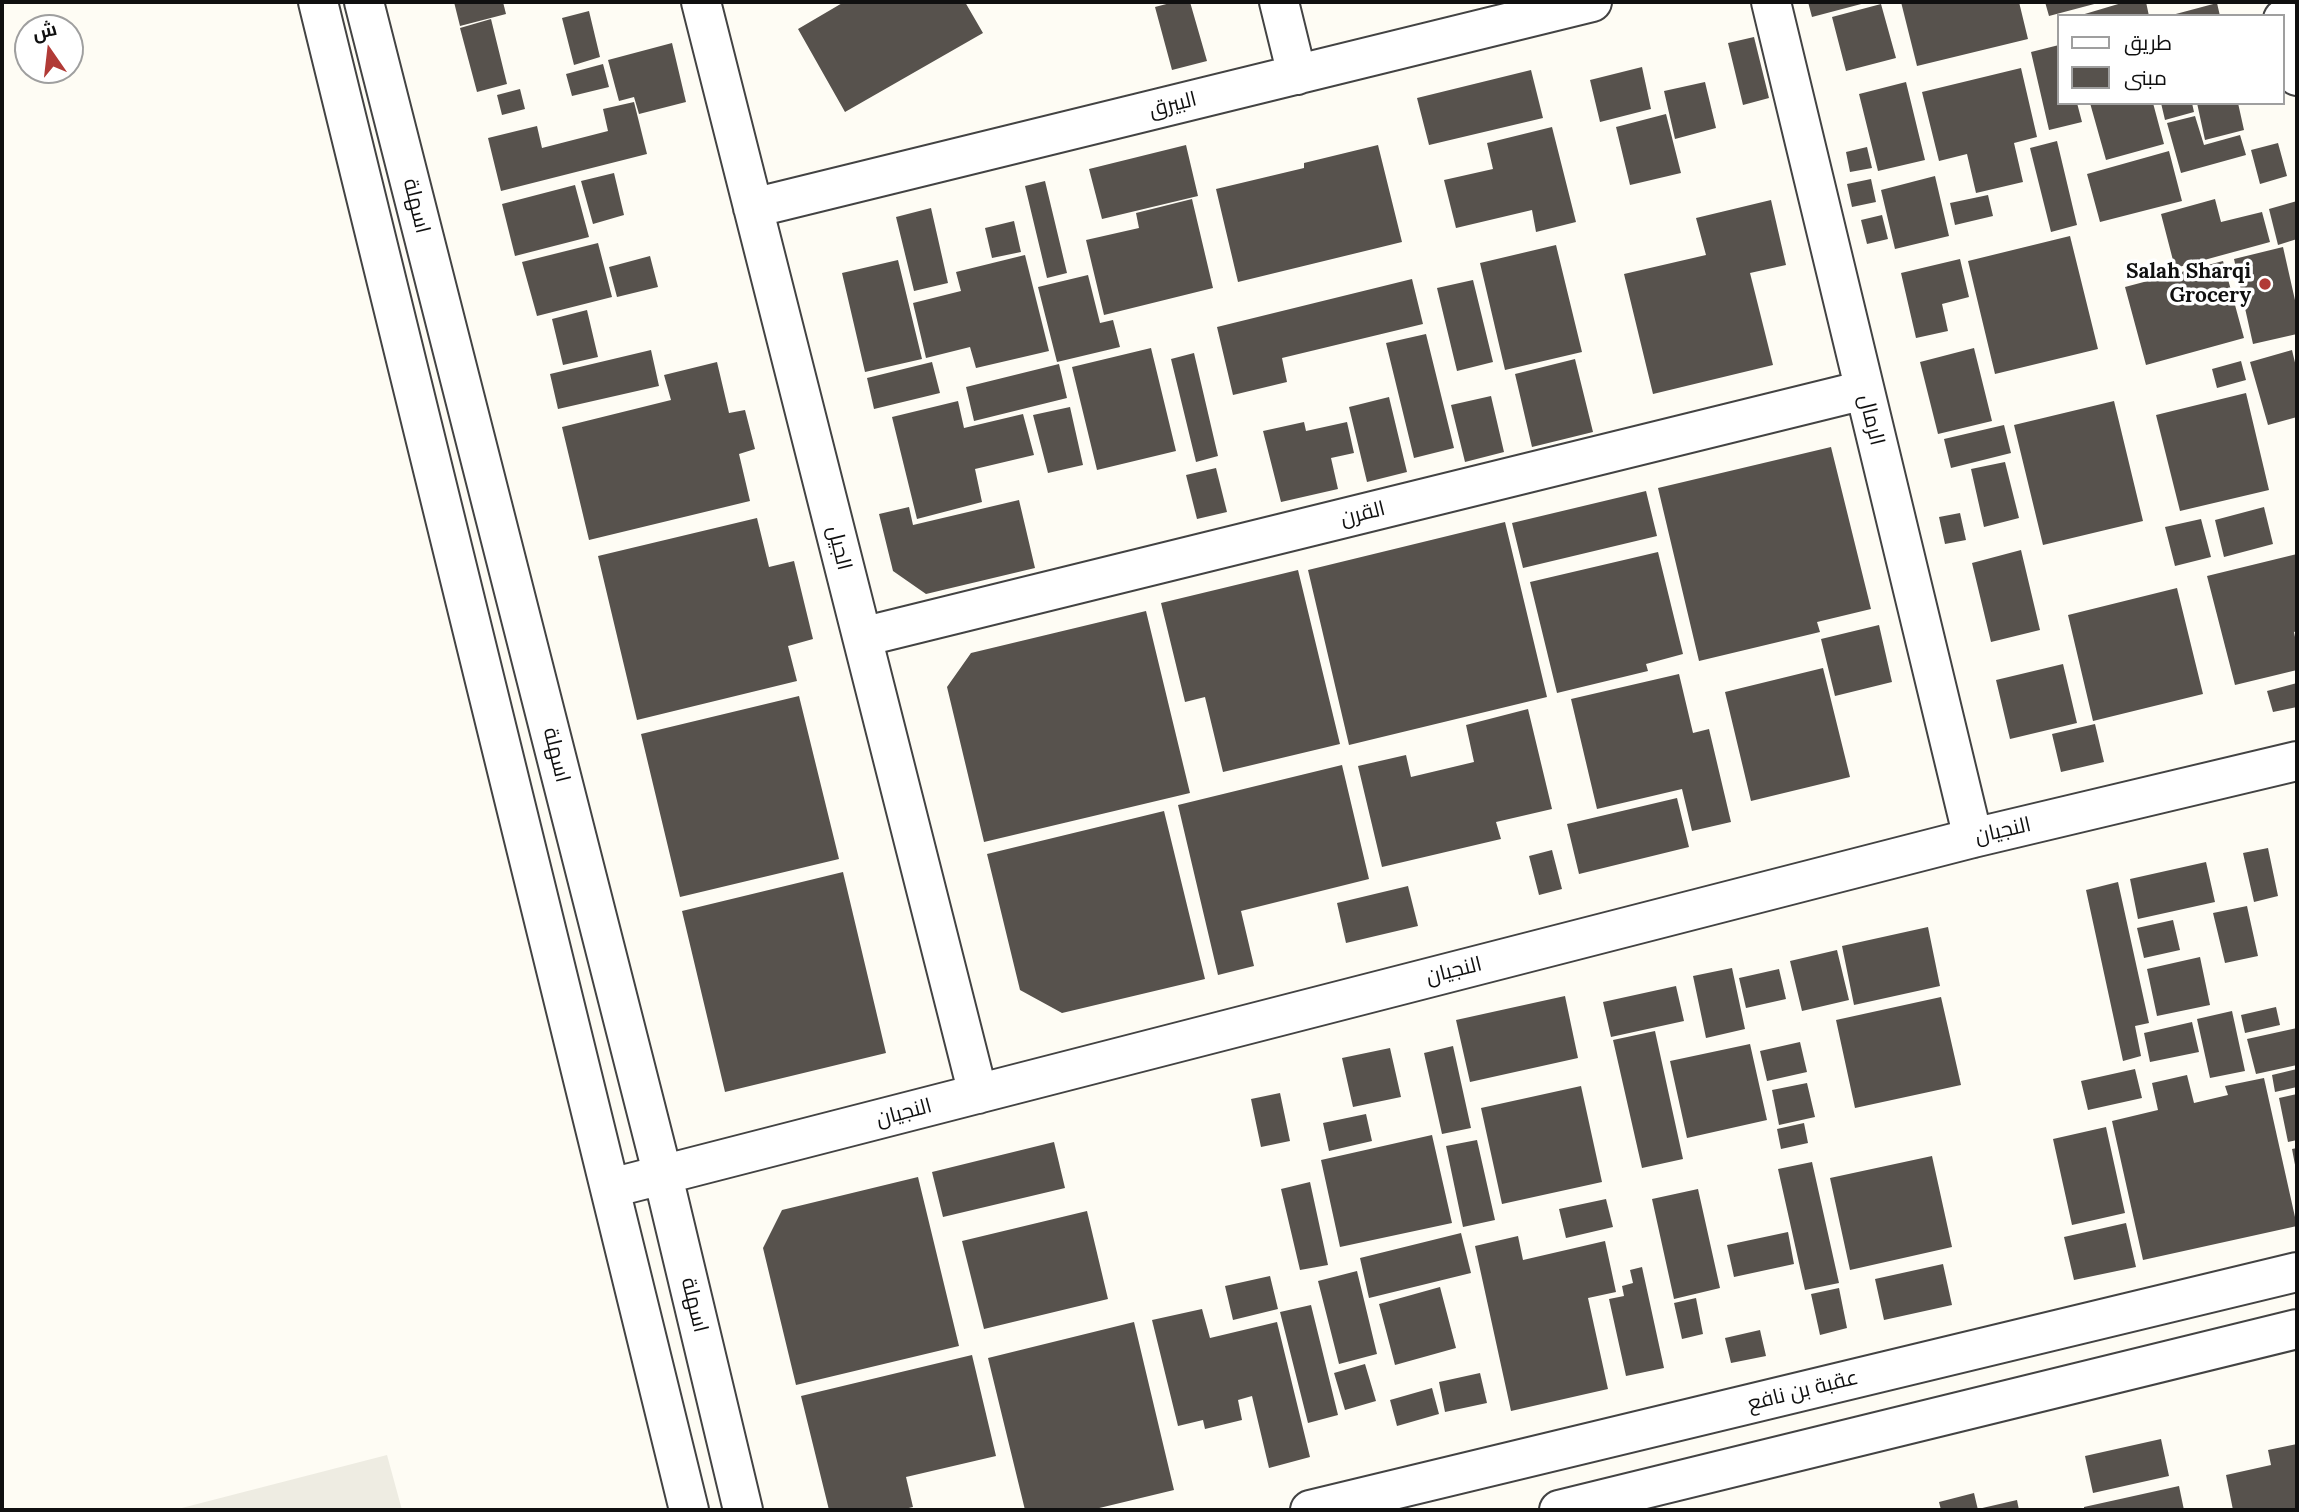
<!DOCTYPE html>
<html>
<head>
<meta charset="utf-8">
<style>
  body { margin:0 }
  #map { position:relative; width:2299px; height:1512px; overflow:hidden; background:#fefcf4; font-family:Lora,Cairo,serif }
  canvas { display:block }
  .frame { position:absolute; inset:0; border:4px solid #101010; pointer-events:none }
  .legend { position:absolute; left:2057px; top:14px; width:228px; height:91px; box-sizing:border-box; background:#fff; border:2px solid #9f9f9f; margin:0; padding:9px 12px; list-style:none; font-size:21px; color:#101010 }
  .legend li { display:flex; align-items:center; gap:14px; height:35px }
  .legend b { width:35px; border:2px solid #9f9f9f }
  .north { position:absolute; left:14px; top:14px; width:70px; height:70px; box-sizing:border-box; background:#fff; border:2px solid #9f9f9f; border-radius:50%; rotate:346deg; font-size:19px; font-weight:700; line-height:28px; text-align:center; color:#101010 }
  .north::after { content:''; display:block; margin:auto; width:24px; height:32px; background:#b13a36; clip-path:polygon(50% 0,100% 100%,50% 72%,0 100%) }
</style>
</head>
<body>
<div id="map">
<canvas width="2299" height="1512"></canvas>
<div class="frame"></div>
<ul class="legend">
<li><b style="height:9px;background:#fff"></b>طريق</li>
<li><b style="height:19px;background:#57524d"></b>مبنى</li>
</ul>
<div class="north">ش</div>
</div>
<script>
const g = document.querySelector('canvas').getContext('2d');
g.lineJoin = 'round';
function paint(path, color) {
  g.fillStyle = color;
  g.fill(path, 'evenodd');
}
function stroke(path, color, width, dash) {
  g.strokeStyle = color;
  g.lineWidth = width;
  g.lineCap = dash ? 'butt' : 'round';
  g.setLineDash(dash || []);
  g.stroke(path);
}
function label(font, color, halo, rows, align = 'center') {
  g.font = font + ' Lora,Cairo,serif';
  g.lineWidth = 7;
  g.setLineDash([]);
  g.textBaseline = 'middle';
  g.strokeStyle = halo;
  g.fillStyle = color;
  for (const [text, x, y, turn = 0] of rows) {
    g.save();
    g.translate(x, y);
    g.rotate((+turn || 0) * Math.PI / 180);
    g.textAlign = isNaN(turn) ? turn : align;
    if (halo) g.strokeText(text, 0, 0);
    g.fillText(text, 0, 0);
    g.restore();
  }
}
paint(new Path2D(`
  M387,1455l15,55h-228z`), '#eeece2');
paint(new Path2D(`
  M454,2h49l3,12 -46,12z
  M844,2h121l18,31 -138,79 -47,-83z
  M1174,2h16l17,59 -35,9 -17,-63z
  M1808,2h57v1l-53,14z
  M1901,2h118l9,37 -111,27z
  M2045,2h53v1l-49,13z
  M2125,2h21l3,14h-71z
  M2217,3l3,13h-48v-1z
  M1881,4l15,54 -50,13 -14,-54z
  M589,11l11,46 -26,8 -12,-47z
  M491,19l16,65 -30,8 -17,-64z
  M1754,37l15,61 -26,7 -15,-62z
  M672,43l14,59 -47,12 -5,-17 -15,4 -11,-41z
  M2059,45v58h18l5,19 -33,8 -18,-78z
  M603,64l6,23 -37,9 -6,-22z
  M1642,67l9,42 -51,13 -10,-42z
  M2021,68l16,69 -23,6 9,39 -47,11 -9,-39 -28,7 -17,-69z
  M1531,70l12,48 -114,27 -12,-47z
  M1705,82l11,46 -41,11 -11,-48z
  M1906,82l19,78 -47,11 -19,-77z
  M520,89l5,20 -23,6 -5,-20z
  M634,102l13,52 -146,37 -13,-53 49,-12 5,22 66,-17 -5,-22z
  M2090,103h63l11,41 -58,16z
  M2161,103h31l2,9 -29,8z
  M2197,103h41l6,27 -39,10z
  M1666,114l15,59 -51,12 -14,-58z
  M2195,116l9,29 36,-10 6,20 -65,18 -14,-50z
  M1552,127l24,95 -40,10 -4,-22 -76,18 -12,-48 49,-11 -6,-26z
  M2057,141l20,84 -26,7 -21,-84z
  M2278,143l9,33 -27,8 -9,-34z
  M1186,145l12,51 -96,23 -13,-50z
  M1378,145l24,97 -164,40 -22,-93 88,-21v-5z
  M1867,147l5,21 -22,4 -4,-20z
  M2169,151l13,50 -82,21 -13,-48z
  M614,173l10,42 -31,9 -12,-43z
  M1935,176l14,60 -54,13 -14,-59z
  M1871,179l5,23 -24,5 -5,-23z
  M1045,181l22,92 -20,5 -22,-92z
  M575,185l14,52 -74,19 -13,-52z
  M1988,195l5,21 -38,9 -5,-22z
  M1192,199l21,89 -109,27 -18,-75 53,-12 -3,-15z
  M2215,199l6,23 41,-10 8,30 -95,26 -14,-54z
  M1771,200l15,65 -36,8 23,92 -120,29 -29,-120 82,-19 -10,-37z
  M2297,201v38l-19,6 -9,-36z
  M931,208l17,75 -34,8 -18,-74z
  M1882,215l6,24 -21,5 -6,-24z
  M1014,221l7,31 -29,6 -7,-30z
  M2070,236l28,113 -103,25 -27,-113z
  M598,243l14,54 -75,19 -15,-54z
  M1556,245l26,107 -77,18 -25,-107z
  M2283,247l14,62v25l-44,10 -19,-85z
  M1025,255l24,96 -73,17 -6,-21 -44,11 -13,-55 48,-12 -5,-19z
  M650,256l8,31 -41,10 -8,-30z
  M1960,259l9,38 -27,7 6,27 -32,7 -15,-65z
  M898,260l24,99 -57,13 -23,-99z
  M2223,261l21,77 -98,27 -21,-78z
  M1088,275l12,48 13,-3 7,27 -63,15 -19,-75z
  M1412,279l11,45 -141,34 5,24 -54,13 -16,-68z
  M1473,280l20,82 -36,9 -20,-83z
  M587,310l11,47 -35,8 -11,-46z
  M1426,334l28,114 -40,10 -28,-115z
  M1151,348l25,103 -79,19 -25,-103z
  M1974,348l18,73 -54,13 -18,-72z
  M651,350l8,36 -101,23 -8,-35z
  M2292,350l5,21v46l-29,8 -18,-63z
  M1194,353l24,103 -22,6 -25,-103z
  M1575,359l18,73 -61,15 -17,-73z
  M2241,361l5,19 -29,8 -5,-19z
  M717,362l12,51 16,-3 10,39 -16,5 11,47 -161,39 -27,-113 109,-27 -7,-25z
  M932,362l8,31 -66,16 -7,-31z
  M1059,364l8,34 -93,23 -8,-34z
  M2246,393l23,97 -89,21 -24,-96z
  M1491,396l13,56 -39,10 -14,-57z
  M1389,397l18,75 -40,10 -18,-75z
  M958,401l6,27 59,-14 11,41 -59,14 7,33 -65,17 -25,-102z
  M2114,401l29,120 -100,24 -29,-120z
  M1070,407l13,58 -35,8 -15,-58z
  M1304,422l2,9 41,-9 7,31 -23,5 7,31 -57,13 -18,-71z
  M2004,425l7,28 -60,15 -7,-29z
  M1831,447l40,162 -54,13 3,10 -121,29 -41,-173z
  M2005,462l14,56 -35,9 -13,-58z
  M1216,468l11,44 -30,7 -11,-44z
  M1646,491l11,45 -134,32 -11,-45z
  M1019,500l16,68 -109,26 -33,-23 -14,-57 30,-7 4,18z
  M2264,507l9,37 -49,13 -9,-37z
  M1960,513l6,27 -21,4 -6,-27z
  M757,518l12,49 25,-6 19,78 -25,7 9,35 -160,39 -39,-164z
  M2201,519l10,38 -36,9 -10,-39z
  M1505,522l42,175 -198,48 -41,-175z
  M2021,550l19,80 -49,12 -19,-79z
  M1658,552l25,102 -37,10 2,7 -91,22 -27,-111z
  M2297,554v77l-3,1 3,15v23l-62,15 -28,-109z
  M1298,570l42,174 -117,28 -18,-75 -20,5 -24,-99z
  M2177,588l26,106 -110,27 -25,-106z
  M1146,611l44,182 -206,49 -37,-155 24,-34z
  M1879,625l13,57 -57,14 -14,-57z
  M2063,664l14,59 -67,16 -14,-59z
  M1823,668l27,109 -99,24 -26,-109z
  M1679,674l14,59 16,-4 22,93 -39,9 -10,-42 -85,20 -26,-110z
  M2297,683v24l-24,5 -6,-21z
  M799,696l40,163 -159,38 -39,-163z
  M1528,709l24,100 -56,13 5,17 -119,28 -24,-101 48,-11 5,22 63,-15 -8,-37z
  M2095,724l9,38 -43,10 -9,-38z
  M1342,765l27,114 -128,32 13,55 -36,9 -40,-170z
  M1677,798l12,49 -110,27 -12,-50z
  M1164,811l41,168 -143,34 -42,-23 -33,-136z
  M2268,848l10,48 -24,6 -11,-49z
  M1552,850l10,39 -23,6 -10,-39z
  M2206,862l9,40 -77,17 -8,-40z
  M843,872l43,181 -161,39 -43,-181z
  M2118,882l31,141 -14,3 6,30 -18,5 -37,-171z
  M1408,886l10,40 -72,17 -9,-40z
  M2247,906l11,50 -33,7 -12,-50z
  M2173,920l7,30 -36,8 -7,-30z
  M1928,927l12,59 -86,19 -12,-59z
  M1837,950l12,50 -47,11 -12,-50z
  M2200,957l10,48 -53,11 -10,-47z
  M1732,968l13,61 -39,9 -13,-62z
  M1779,969l7,30 -40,9 -7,-30z
  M1676,986l8,35 -73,16 -8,-35z
  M1565,996l13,62 -108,24 -14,-62z
  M1941,997l20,88 -106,23 -19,-88z
  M2276,1007l4,18 -35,8 -4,-18z
  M2232,1011l13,60 -35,7 -13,-59z
  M2192,1022l7,30 -49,10 -6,-29z
  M2297,1028v37l-41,9 -9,-35z
  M1655,1031l28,128 -41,9 -29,-128z
  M1800,1042l7,30 -40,9 -7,-30z
  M1750,1044l17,76 -80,18 -17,-77z
  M1453,1046l18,82 -29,6 -18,-81z
  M1390,1048l11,49 -48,10 -11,-49z
  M2135,1069l7,29 -54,12 -7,-29z
  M2297,1069v18l-22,5 -3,-17z
  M2187,1075l7,28 34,-8 -3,-9 39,-8 33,148 -154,34 -31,-139 46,-11 -6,-27z
  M1807,1083l8,34 -36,8 -7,-35z
  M1581,1086l21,96 -100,22 -21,-96z
  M1280,1093l10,48 -29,6 -10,-48z
  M2297,1094v46l-9,2 -9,-44z
  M1366,1114l6,27 -43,10 -6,-28z
  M1804,1123l4,20 -27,6 -4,-20z
  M2106,1127l19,86 -53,12 -19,-86z
  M1432,1135l20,88 -112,24 -19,-87z
  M1477,1140l18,80 -32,7 -17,-81z
  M1054,1142l11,46 -122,29 -11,-45z
  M2297,1148v22h-1l-4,-21z
  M1932,1156l20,91 -102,23 -20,-92z
  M1812,1162l27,121 -34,7 -27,-121z
  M918,1177l41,169 -163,39 -33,-137 19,-38z
  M1310,1182l18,83 -28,5 -19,-81z
  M1698,1189l22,99 -46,11 -22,-100z
  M1606,1199l7,28 -47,11 -7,-29z
  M1087,1211l21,88 -124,30 -22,-88z
  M2126,1223l10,44 -62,13 -10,-43z
  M1788,1232l6,32 -60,13 -7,-32z
  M1461,1233l10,40 -102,25 -9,-40z
  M1518,1236l5,24 82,-19 11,51 -28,6 20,91 -97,22 -36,-165z
  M1943,1264l9,41 -68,15 -9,-41z
  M1642,1267l22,101 -38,8 -17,-77 15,-3 -2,-10 11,-3 -3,-13z
  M1357,1271l20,83 -38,10 -21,-83z
  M1270,1276l8,33 -45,11 -8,-34z
  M1440,1287l16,61 -61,17 -16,-61z
  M1839,1288l8,40 -27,7 -9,-41z
  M1696,1298l7,36 -21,5 -8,-36z
  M1311,1305l27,110 -30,8 -28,-111z
  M1202,1309l8,29 67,-16 33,135 -41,11 -17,-72 -14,4 4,20 -37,9 -2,-9 -25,6 -26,-106z
  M1134,1322l40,168 -83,20h-66l-37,-152z
  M1760,1330l6,26 -35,7 -6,-25z
  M972,1355l24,101 -90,21 7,30 -13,3h-71l-28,-114z
  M1365,1364l11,37 -31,9 -11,-37z
  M1480,1373l7,30 -42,9 -6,-30z
  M1432,1388l7,26 -42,12 -7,-26z
  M2161,1439l8,37 -76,17 -8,-37z
  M2297,1444v66h-64l-7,-35 45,-10 -3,-15z
  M2179,1486l5,24h-100v-3z
  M1974,1493l4,17h-37l-2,-8z
  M2017,1500l2,10h-40l-1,-1z`), '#57524d');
const minor = new Path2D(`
  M318,2l371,1508
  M364,2l299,1174 80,334
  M701,2l277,1092
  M1279,2l18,73
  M1771,2l202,836
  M2283,19l14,57
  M753,208l839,-206
  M862,637l1002,-247
  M611,1188l1362,-350 324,-77
  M1310,1510l987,-238
  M1559,1510l738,-181`);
stroke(minor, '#434343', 42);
stroke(minor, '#fff', 38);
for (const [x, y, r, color] of [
  [2265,284,7,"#b13a36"]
]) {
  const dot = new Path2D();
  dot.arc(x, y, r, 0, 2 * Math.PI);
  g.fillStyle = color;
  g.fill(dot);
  stroke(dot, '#fff', 2.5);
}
label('21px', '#101010', '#fff', [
  ["البيرق",1173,105,-14],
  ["اسهلة",416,206,76],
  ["الرمال",1871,420,76],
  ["القرن",1363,514,-14],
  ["الجيل",839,548,76],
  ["اسهلة",556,755,76],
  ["النجيان",2003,831,-13],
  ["النجيان",1454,971,-14],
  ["النجيان",904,1113,-15],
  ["اسهلة",694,1305,76],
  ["عقبة بن نافع",1803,1391,-14]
]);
label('bold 21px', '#101010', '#fff', [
  ["Salah Sharqi",2251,272],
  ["Grocery",2251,296]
], 'right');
</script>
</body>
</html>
